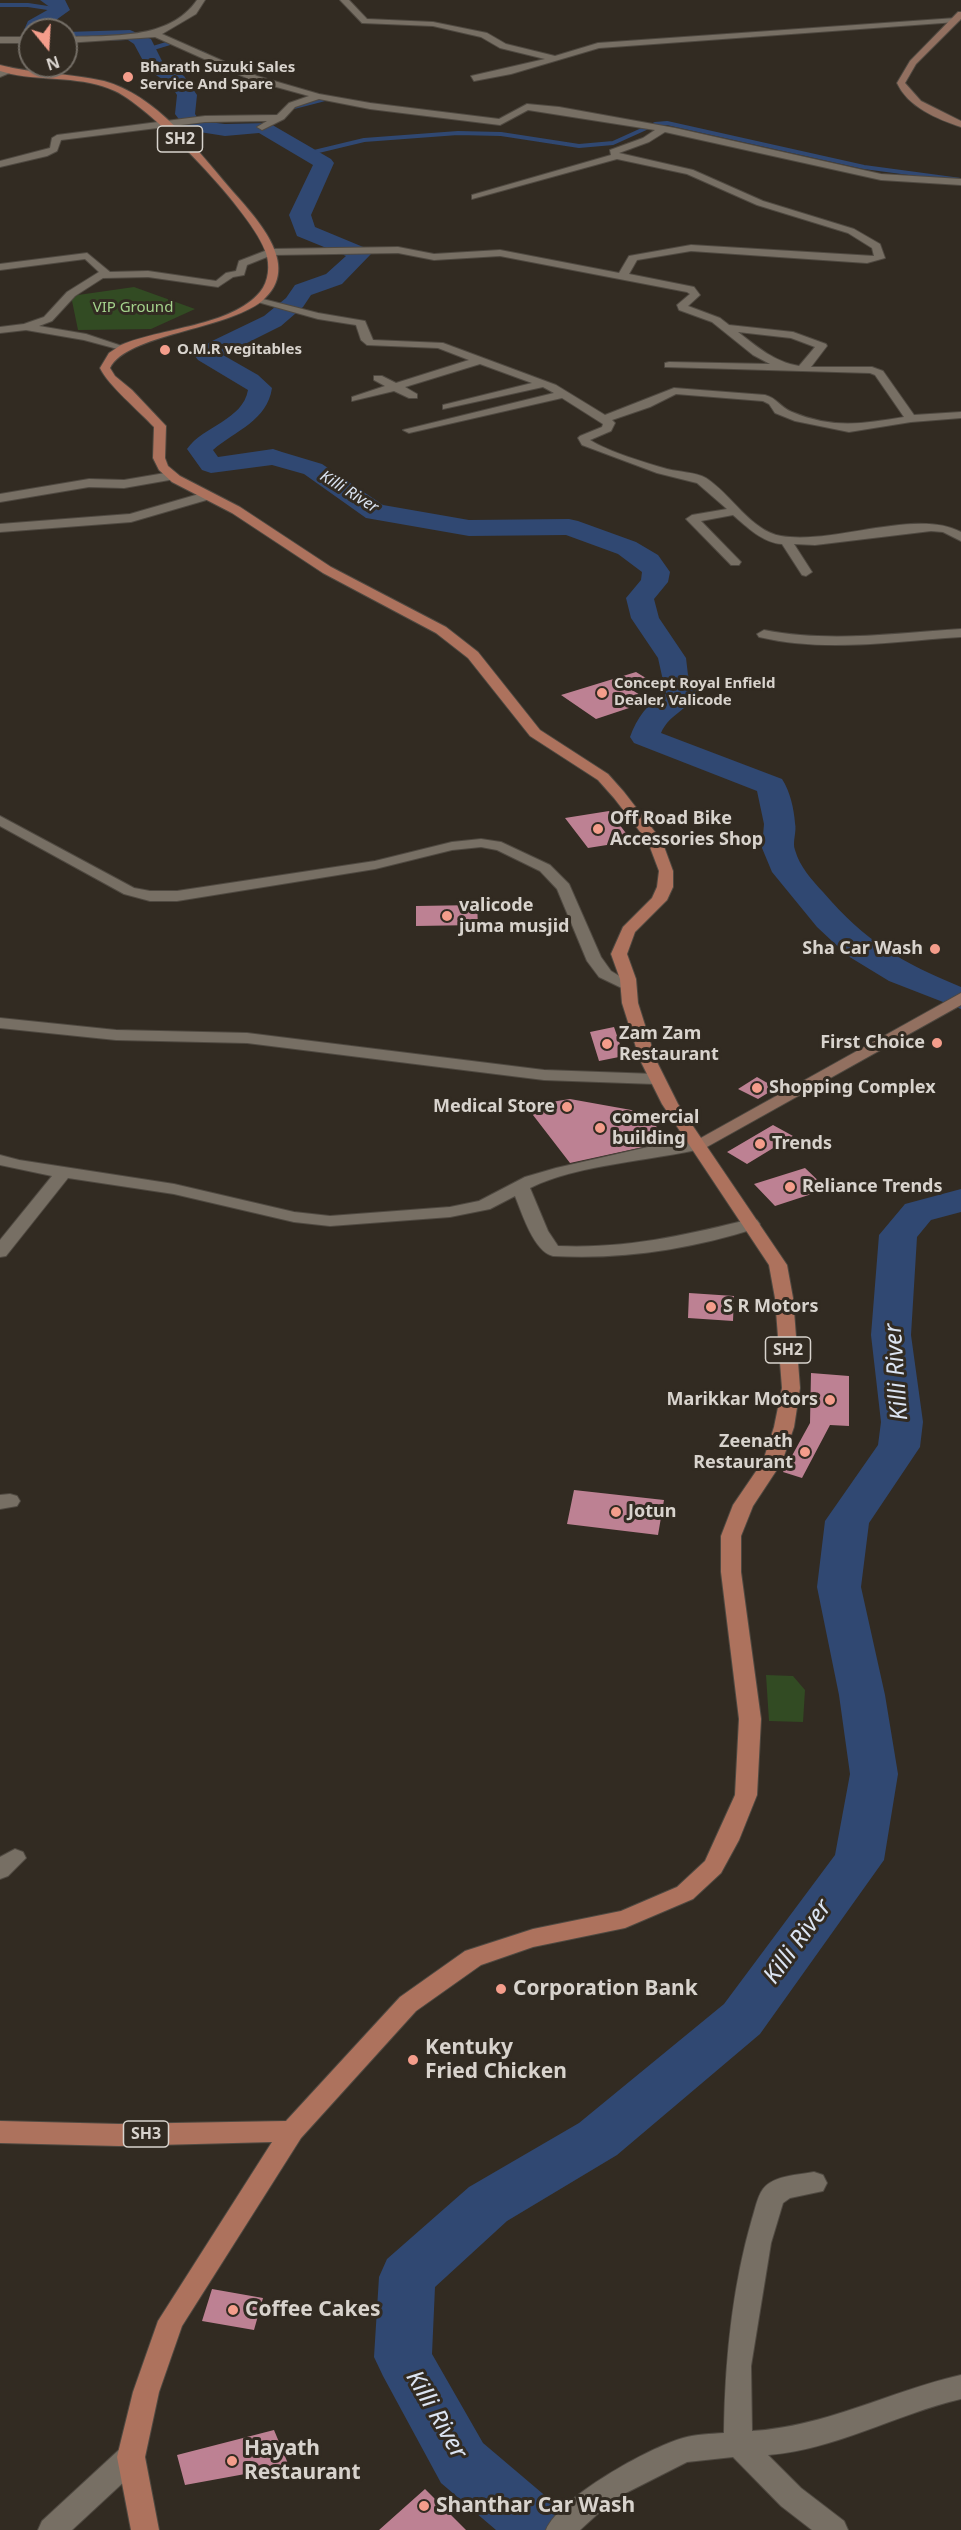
<!DOCTYPE html>
<html>
<head>
<meta charset="utf-8">
<style>
  body { margin:0 }
  #map { position:relative; width:961px; height:2530px; overflow:hidden; background:#322b22; font-family:"Noto Sans",sans-serif }
  canvas { display:block }
  .north { position:absolute; left:18px; top:18px; width:60px; height:60px; box-sizing:border-box; background:#322b22; border:2px solid #746e66; border-radius:50%; rotate:162deg; font-size:16px; font-weight:700; line-height:24px; text-align:center; color:#d8d3cd }
  .north::after { content:''; display:block; margin:auto; width:21px; height:27px; background:#f49d8b; clip-path:polygon(50% 0,100% 100%,50% 72%,0 100%) }
</style>
</head>
<body>
<div id="map">
<canvas width="961" height="2530"></canvas>
<div class="north">N</div>
</div>
<script>
const g = document.querySelector('canvas').getContext('2d');
g.lineJoin = 'round';
function paint(path, color) {
  g.fillStyle = color;
  g.fill(path, 'evenodd');
}
function stroke(path, color, width, dash) {
  g.strokeStyle = color;
  g.lineWidth = width;
  g.lineCap = dash ? 'butt' : 'round';
  g.setLineDash(dash || []);
  g.stroke(path);
}
function label(font, color, halo, rows, align = 'center') {
  g.font = font + ' "Noto Sans",sans-serif';
  g.lineWidth = 6;
  g.setLineDash([]);
  g.textBaseline = 'middle';
  g.strokeStyle = halo;
  g.fillStyle = color;
  for (const [text, x, y, turn = 0] of rows) {
    g.save();
    g.translate(x, y);
    g.rotate((+turn || 0) * Math.PI / 180);
    g.textAlign = isNaN(turn) ? turn : align;
    if (halo) g.strokeText(text, 0, 0);
    g.fillText(text, 0, 0);
    g.restore();
  }
}
paint(new Path2D(`
  M134,287l61,22 -44,20 -73,1 -7,-34z
  M766,1675l27,1 12,14 -2,32 -34,-1z`), '#324b23');
stroke(new Path2D(`
  M0,5h28l33,5
  M150,49l23,-7 32,12
  M294,107l31,-8
  M310,153l54,-13 94,-7 43,1 78,12 34,-3 42,-19 12,-1 197,44 97,13`), '#304872', 4);
paint(new Path2D(`
  M40,0h25l5,10 -28,20h-12v5l-3,-1 -3,-4 4,-9 23,-13z
  M130,30l21,9 12,24 21,13 13,19 -2,19 5,7 25,3 44,-1 62,36 3,4 -23,52 4,12 53,22 3,5 -29,30 -31,11 -8,12 -22,19 -58,29 35,20 14,13c-5,33 -36,42 -59,62l5,7 55,-8 9,3 40,12 61,41 86,15 100,-1 9,2 58,21 22,13 12,17 -2,10 -14,17 5,19 27,40 2,17 8,15c-3,19 -26,22 -35,43l121,46c8,12 12,30 13,44 2,9 -3,19 0,27 5,17 16,29 28,42 43,50 78,70 138,95v22l-72,-28 -41,-25 -31,-29 -45,-55 -10,-24 2,-24 -7,-33 -123,-48 -4,-6c7,-19 17,-34 36,-43l-8,-36 -27,-40 -5,-20 15,-18 1,-8 -24,-18 -52,-19 -97,1 -103,-18 -62,-44 -32,-9 -61,8 -9,-3 -15,-21c16,-23 56,-29 61,-59l-50,-30 -4,-5 16,-13 54,-26 22,-18 9,-13 31,-11 20,-18 -49,-20 -8,-21 24,-50 -54,-32 -34,3 -38,-6 -12,-16 2,-19 -7,-11 -22,-14 -14,-26 -6,-4 -62,2v-10z
  M961,1189v23l-30,8 -14,17 -6,98 12,87 -3,25 -51,76 -8,64 24,108 13,79 -14,86 -124,174 -143,121 -110,66 -72,66 -3,67 51,89 79,67 9,20h-75l-55,-47 -58,-107 -9,-19 5,-80 8,-18 82,-72 110,-64 145,-119 111,-149 15,-81 -11,-79 -22,-108 8,-66 53,-76 3,-23 -10,-87 8,-100 26,-31z`), '#304872');
paint(new Path2D(`
  M636,672l18,11 -22,7 18,11 -54,18 -35,-24z
  M609,811l23,30 -44,7 -23,-30z
  M477,905l1,20 -62,1v-20z
  M614,1027l10,29 -25,5 -9,-29z
  M757,1077l19,11 -18,11 -20,-10z
  M570,1099l78,14 18,29 -96,21 -44,-57z
  M773,1125l20,11 -46,28 -20,-12z
  M805,1168l22,21 -52,17 -21,-22z
  M689,1293l45,3 -1,25 -45,-3z
  M811,1373l38,3v50l-19,-1 -28,53 -19,-6 27,-49z
  M574,1490l90,10 -6,35 -91,-11z
  M212,2289l51,9 -9,32 -52,-9z
  M274,2430l15,36 -104,19 -8,-30z
  M425,2489l41,41h-87z`), '#bd8193');
const street = new Path2D(`
  M197,0h8l-9,14 -34,20 95,42 62,18 51,9 129,16 28,-15 32,3 116,21 206,46 80,5v6l-80,-5 -216,-48 -16,10 -30,11 74,17 70,31 91,28 26,15 5,14 -18,5 -176,-12 -54,9 -8,14 65,13 6,8 -12,11 32,12 9,7 64,7 33,12 1,2 -16,21h61l11,4 31,44 47,-3v6l-50,4 -62,10 -54,-11 -20,-8 -6,-9 -6,-3 -87,-7 -26,13 -38,13 3,3 -4,8 -21,9c17,11 56,23 77,29 11,3 29,3 39,9 25,16 45,53 75,58 53,9 135,-28 180,-4v9l-18,-9 -12,-1 -116,14 -21,-1 18,28 -6,4 -4,-1 -20,-31c-19,-1 -35,-17 -49,-29l-32,6 40,41 -2,3h-8l-45,-46 6,-4 35,-6 -30,-26 -40,-10 -75,-28 -4,-7 2,-2 22,-9 1,-3 -41,-26 -153,35 -6,-3 151,-37 -11,-6 -100,22v-4l89,-22 -52,-19 -75,23 12,7v4h-8l-15,-7 -42,10v-4l33,-11 -11,-6v-4h8l14,7 73,-23 -31,-12 -71,-3 -6,-5 -5,-15 -38,-6 -64,-18 5,-3 59,15 47,8 8,19 70,3 113,42 49,30 69,-27 91,7c12,3 16,13 27,17 41,17 70,12 112,5l-29,-42 -5,-2 -205,-6v-4l4,-1 101,2 -17,-9 -41,-33 -33,-12 -2,-5 13,-11 -3,-2 -187,-36 -66,4 -36,-7 -126,2 -25,10 -3,10 -11,2 -15,10 -70,-10 -45,1 -28,18 -23,25 -13,5 47,8 39,13v4l-41,-11 -58,-10 -26,3v-6l24,-3 20,-7 23,-25 32,-20 -14,-13 -85,11v-6l87,-11 23,19 38,-1 68,10 10,-8 10,-2 3,-10 31,-12 128,-2 36,7 66,-4 119,23 10,-17 62,-11 183,11 -2,-8 -24,-15 -91,-28 -70,-31 -70,-15 -145,40v-4l139,-40 -1,-5 33,-12 12,-8 -127,-20 -28,15 -130,-16 -51,-10 -24,8 -11,12 -22,11 -5,-3 10,-6 -62,1 -144,18 -4,11 -10,5 -47,11v-6l50,-13 2,-10 5,-3 148,-19 72,-1 12,-12 20,-7 -58,-16 -96,-43 -89,6v-6c44,-2 103,4 131,-37zM738,332l53,6 24,9 -16,19c-24,-4 -42,-19 -61,-34z
  M340,0h9l18,19 66,3 54,11 19,11 49,12 43,-13 358,-25 4,2 -4,2 -357,26 -88,26 -37,7 -3,-5 74,-17 -45,-11 -19,-11 -48,-11 -71,-3z
  M0,37h30v6h-30z
  M9,67l3,5 -12,5v-6z
  M171,472l6,4 -2,3 -51,9 -35,-1 -89,15v-8l89,-15 35,1z
  M206,492l4,1v6l-79,23 -131,10v-8l130,-10z
  M961,629v8c-67,4 -135,16 -202,0l-2,-3 7,-4c66,13 131,3 197,-1z
  M0,816l134,72 16,3h27l198,-30 77,-19 29,-3 20,3 49,23 19,19 32,73 10,14 25,15 -8,5 -29,-14 -12,-16 -30,-72 -17,-18 -43,-21 -16,-3 -29,3 -77,19 -198,32h-27l-26,-7 -124,-68z
  M0,1018l116,12 131,3 297,37 111,4 8,5 -8,5 -111,-4 -297,-37 -131,-3 -116,-12z
  M699,1139l6,1 3,4 -3,4c-53,13 -127,16 -175,40l18,43 10,15c68,3 128,-11 193,-27l6,1 3,4 -3,4c-66,21 -134,32 -204,28 -19,-4 -31,-43 -38,-60l-25,13 -40,8 -120,9 -36,-4 -120,-28 -106,-16 -62,78 -6,1v-17l52,-64 -52,-11v-10l19,5 155,24 120,28 36,4 120,-9 29,-6 46,-24 31,-9 92,-21z
  M10,1494l7,2 3,5 -3,5 -17,3v-14z
  M15,1849l8,3 3,6 -18,18 -8,3v-22z
  M814,2172l9,3 4,8 -4,8 -33,7 -7,5 -12,40 -20,123 1,65c73,-4 138,-40 209,-56v24c-65,15 -126,51 -193,56l33,33 43,33 4,9h-36l-31,-24 -48,-49 -46,5 -73,37 -34,31h-34c14,-33 102,-82 137,-92 13,-4 28,-4 41,-5 1,-72 8,-145 28,-214 3,-9 5,-22 11,-30 11,-14 35,-14 51,-17z
  M131,2444l10,4 4,9 -4,9 -69,64h-34l4,-9 79,-73z`);
const secondary = new Path2D(`
  M958,12h3v7l-45,45 -11,19 16,18 40,20v6c-24,-8 -53,-20 -64,-44l13,-22z
  M961,993v12l-256,143h-12l-3,-4z`);
const primary = new Path2D(`
  M0,65c34,9 70,8 104,16 51,14 91,66 124,105 25,29 77,79 34,115 -36,29 -135,33 -152,67l5,8 17,14 34,36 -1,32 3,8 12,10 60,31 91,60 115,60 32,25 62,78 68,44 16,18 38,49 11,30v16l-6,13 -32,32 -8,22 9,25 2,24 18,57 22,44 109,161 6,33 7,90 -6,39 -12,35 -29,44 -12,30v36l20,147 -4,76 -18,45 -18,33 -28,26 -68,29 -92,19 -52,18 -65,46 -115,127 -119,188 -23,66 -14,65 14,73h-28l-14,-73 16,-65 25,-71 114,-179 -153,4 -119,-3v-22l119,3 167,-3 114,-124 65,-46 68,-22 88,-18 56,-24 28,-26 30,-66 4,-76 -18,-147v-36l12,-31 30,-44 11,-34 8,-39 -7,-90 -6,-33 -107,-161 -22,-44 -18,-57 -2,-24 -9,-25 12,-27 29,-29 5,-11 2,-16 -11,-29 -34,-44 -16,-18 -68,-44 -62,-78 -32,-25 -113,-60 -91,-60 -60,-31 -13,-12 -6,-12 1,-31c-15,-16 -46,-42 -54,-59l9,-15 12,-8c39,-17 111,-19 139,-53 9,-11 10,-27 6,-39 -12,-39 -114,-145 -151,-162 -32,-15 -70,-10 -104,-17l-11,-3z`);
stroke(street, '#4f4941', 2);
stroke(secondary, '#4f4941', 2);
stroke(primary, '#4f4941', 2);
paint(street, '#776f64');
paint(secondary, '#927060');
paint(primary, '#ad725d');
for (const [x, y, r, color] of [
  [128,77,6,"#f49d8b"],
  [165,350,6,"#f49d8b"],
  [602,693,6,"#f49d8b"],
  [598,829,6,"#f49d8b"],
  [447,916,6,"#f49d8b"],
  [935,949,6,"#f49d8b"],
  [937,1043,6,"#f49d8b"],
  [607,1044,6,"#f49d8b"],
  [757,1088,6,"#f49d8b"],
  [567,1107,6,"#f49d8b"],
  [600,1128,6,"#f49d8b"],
  [760,1144,6,"#f49d8b"],
  [790,1187,6,"#f49d8b"],
  [711,1307,6,"#f49d8b"],
  [830,1400,6,"#f49d8b"],
  [805,1452,6,"#f49d8b"],
  [616,1512,6,"#f49d8b"],
  [501,1989,6,"#f49d8b"],
  [413,2060,6,"#f49d8b"],
  [233,2310,6,"#f49d8b"],
  [232,2461,6,"#f49d8b"],
  [424,2506,6,"#f49d8b"]
]) {
  const dot = new Path2D();
  dot.arc(x, y, r, 0, 2 * Math.PI);
  g.fillStyle = color;
  g.fill(dot);
  stroke(dot, '#322b22', 2);
}
label('bold 15px', '#d8d3cd', '#322b22', [
  ["Bharath Suzuki Sales",140,68],
  ["Service And Spare",140,85],
  ["O.M.R vegitables",177,350],
  ["Concept Royal Enfield",614,684],
  ["Dealer, Valicode",614,701]
], 'left');
label('15px', '#a4d28c', '#322b22', [
  ["VIP Ground",133,308]
]);
for (const [x, y, w] of [
  [180,139,45],
  [788,1350,45],
  [146,2134,45]
]) {
  const box = new Path2D();
  box.roundRect(x - w / 2, y - 13, w, 26, 4.5);
  g.fillStyle = '#322b22';
  g.fill(box);
  stroke(box, '#d8d3cd', 1.5);
}
label('bold 16px', '#d8d3cd', null, [
  ["SH2",180,139],
  ["SH2",788,1350],
  ["SH3",146,2134]
]);
label('italic 16px', '#dbe4f2', '#322b22', [
  ["Killi River",349,492,32]
]);
label('bold 18px', '#d8d3cd', '#322b22', [
  ["Off Road Bike",610,819],
  ["Accessories Shop",610,840],
  ["valicode",459,906],
  ["juma musjid",459,927],
  ["Sha Car Wash",923,949,"right"],
  ["Zam Zam",619,1034],
  ["Restaurant",619,1055],
  ["First Choice",925,1043,"right"],
  ["Shopping Complex",769,1088],
  ["Medical Store",555,1107,"right"],
  ["comercial",612,1118],
  ["building",612,1139],
  ["Trends",772,1144],
  ["Reliance Trends",802,1187],
  ["S R Motors",723,1307],
  ["Marikkar Motors",818,1400,"right"],
  ["Zeenath",793,1442,"right"],
  ["Restaurant",793,1463,"right"],
  ["Jotun",628,1512]
], 'left');
label('bold 21px', '#d8d3cd', '#322b22', [
  ["Corporation Bank",513,1989],
  ["Kentuky",425,2048],
  ["Fried Chicken",425,2072],
  ["Coffee Cakes",245,2310],
  ["Hayath",244,2449],
  ["Restaurant",244,2473],
  ["Shanthar Car Wash",436,2506]
], 'left');
label('italic 24px', '#dbe4f2', '#322b22', [
  ["Killi River",897,1372,-94],
  ["Killi River",798,1942,-54],
  ["Killi River",436,2415,60]
]);
</script>
</body>
</html>
